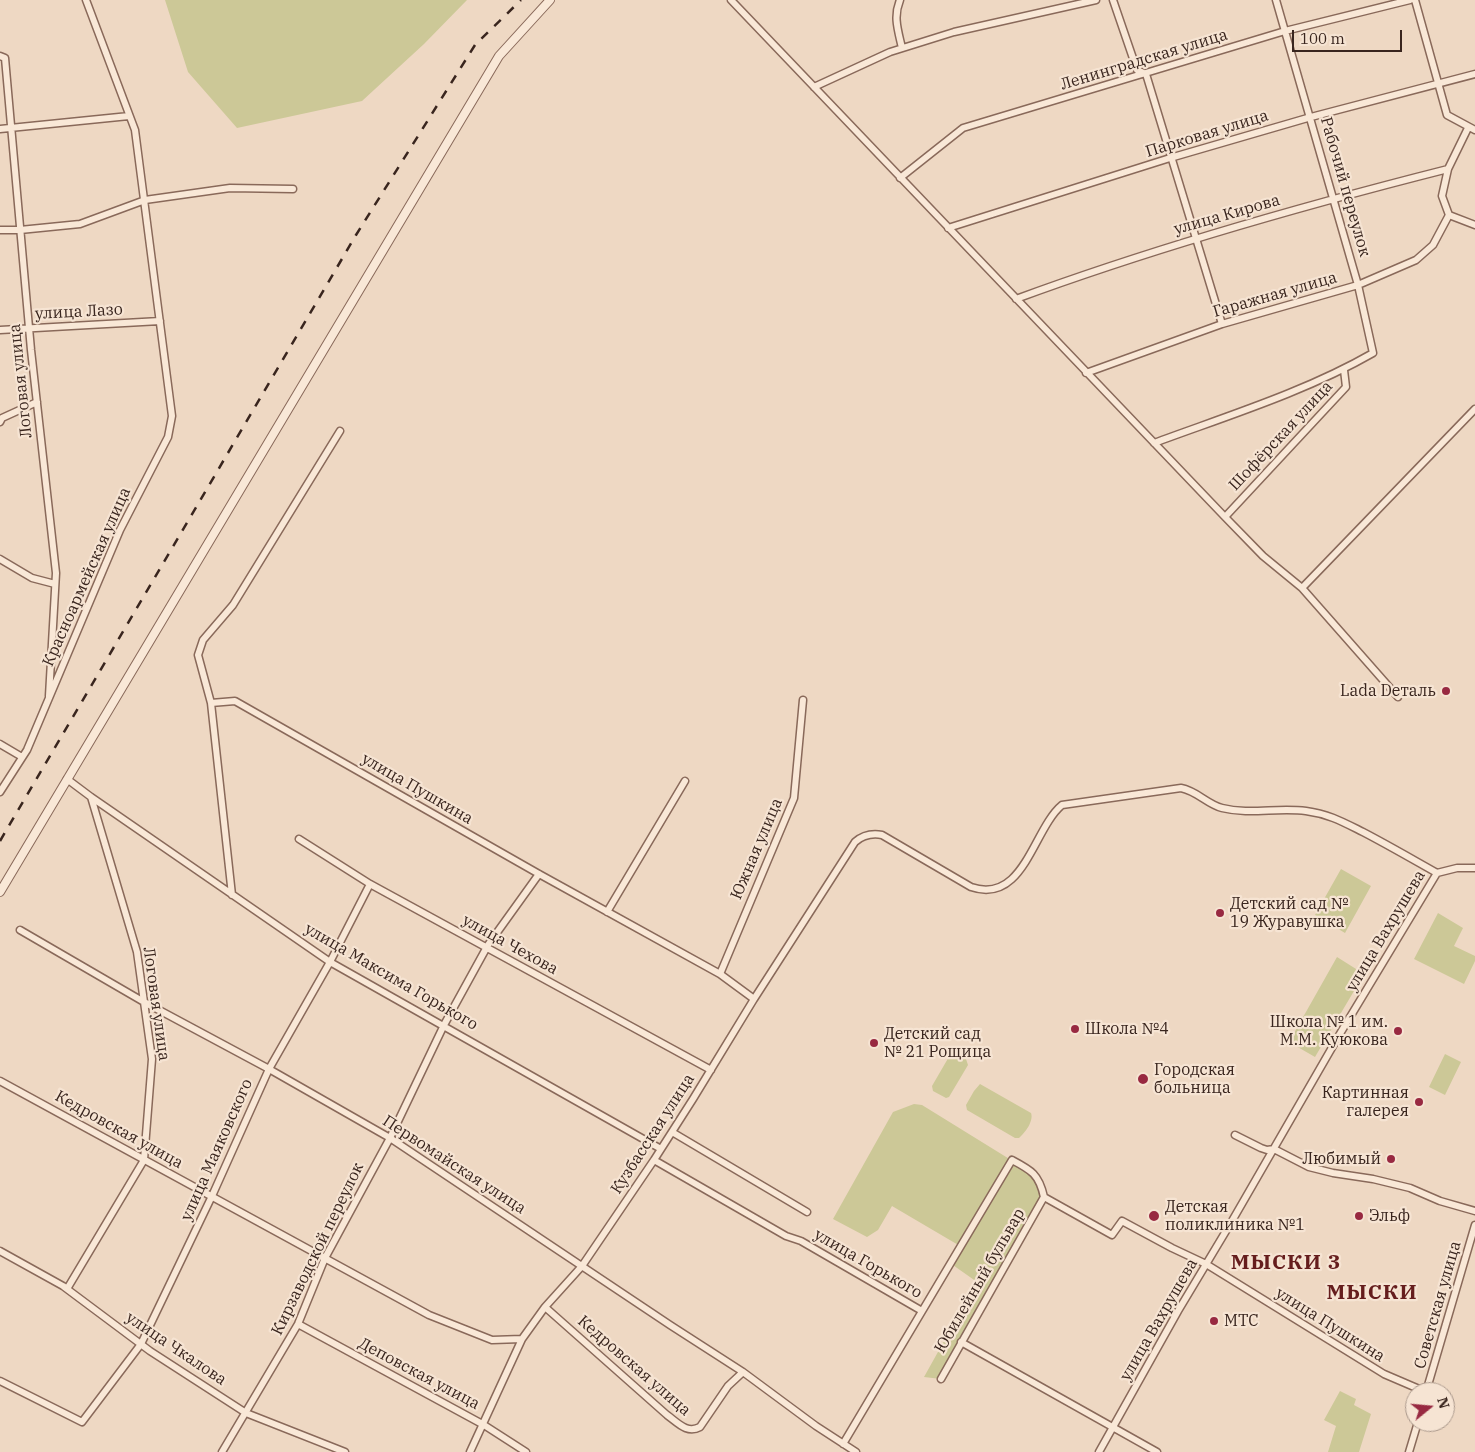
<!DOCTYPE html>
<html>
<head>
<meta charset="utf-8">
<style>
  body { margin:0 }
  #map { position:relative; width:1475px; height:1452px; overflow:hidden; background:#eed8c3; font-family:"IBM Plex Serif",serif }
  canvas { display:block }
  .north { position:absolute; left:1405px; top:1382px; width:50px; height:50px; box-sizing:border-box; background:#f6e4d3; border:1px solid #aa988b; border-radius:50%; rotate:73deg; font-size:14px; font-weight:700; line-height:20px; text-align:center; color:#39251e }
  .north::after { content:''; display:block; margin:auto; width:18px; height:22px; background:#982941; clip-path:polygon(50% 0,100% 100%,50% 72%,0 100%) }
  .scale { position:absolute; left:1292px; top:30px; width:110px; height:22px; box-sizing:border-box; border:2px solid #39251e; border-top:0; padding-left:6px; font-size:15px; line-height:18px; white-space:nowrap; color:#39251e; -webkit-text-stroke:4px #f6e4d3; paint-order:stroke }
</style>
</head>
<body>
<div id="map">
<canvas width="1475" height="1452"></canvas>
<div class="north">N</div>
<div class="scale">100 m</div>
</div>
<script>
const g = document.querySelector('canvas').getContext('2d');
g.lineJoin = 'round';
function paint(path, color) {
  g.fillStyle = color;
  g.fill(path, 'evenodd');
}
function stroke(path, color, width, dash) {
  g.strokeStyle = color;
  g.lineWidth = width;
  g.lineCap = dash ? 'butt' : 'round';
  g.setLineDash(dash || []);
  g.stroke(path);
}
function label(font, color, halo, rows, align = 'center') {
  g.font = font + ' "IBM Plex Serif",serif';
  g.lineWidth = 4.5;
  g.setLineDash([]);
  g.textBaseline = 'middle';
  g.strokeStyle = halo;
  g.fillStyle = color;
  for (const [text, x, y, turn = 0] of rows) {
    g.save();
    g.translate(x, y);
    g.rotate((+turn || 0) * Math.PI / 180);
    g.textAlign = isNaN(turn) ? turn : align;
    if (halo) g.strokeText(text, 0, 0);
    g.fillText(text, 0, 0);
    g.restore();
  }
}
paint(new Path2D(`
  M165,0h302l-43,44 -62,57 -125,27 -49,-56z
  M1341,869l30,17 -26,47 -30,-18z
  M1438,913l25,15 -9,18 21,10v5l-11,23 -50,-25z
  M1337,957l27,17 -49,83 -26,-15z
  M953,1053l13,6 2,6 -19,32 -3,1 -13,-7 -1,-5 18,-31z
  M1445,1054l16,8 -16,33 -16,-8z
  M980,1084l51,29c3,8 -6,20 -12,25h-4l-48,-28 -1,-5 8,-14z
  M914,1104l8,1 89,55 20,11 13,26 -103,182 -17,-2 53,-95 -27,-19 10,-17 -68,-40 -14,24 -11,7 -34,-18 60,-107z
  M1340,1391l16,8 -2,6 17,9 -12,38h-31l8,-26 -12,-6z`), '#ccc897');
const minor = new Path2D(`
  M731,0l494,517 38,39 39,32 173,-179
  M900,0c-7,17 -2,30 2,48
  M1113,0l24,70 9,4 76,250
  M1415,0l32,115 28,15
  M0,56l5,2 26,292 25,223 -7,123
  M814,87l76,-35 64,-20 142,-32
  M0,129l129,-13
  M900,178l63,-50 322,-97 125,-31
  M1449,215l-7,-19 6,-27 20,-41
  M1449,215l26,10
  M948,228l222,-70 141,-41 164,-43
  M0,230h20l60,-6 65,-24 85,-12 63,1
  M1016,299c141,-52 286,-93 432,-130
  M0,330l160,-9
  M1086,373l136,-49 136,-39 58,-25 17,-15 16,-30
  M0,422l2,-4 35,-16
  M1154,443c73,-27 151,-51 219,-90l-15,-68 -82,-285
  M1225,517l121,-130 -2,-17
  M0,559l32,19 23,6
  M1302,588l96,109
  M211,703l24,-2 304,173 181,100 34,25
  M0,744l22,13
  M67,779l24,18 239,165 331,187
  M0,792l27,-42 93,-220 48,-93 4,-21 -37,-286 -49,-130
  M299,839l71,45 341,186
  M232,895l-21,-192 -13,-48 5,-15 30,-35 107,-174
  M607,912l78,-131
  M20,930l124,72 125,67 121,69 280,187 73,47 73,54 40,26
  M720,974l74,-176 9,-98
  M0,1081l429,234 63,25 30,-1
  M672,1132l135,80
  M1235,1135l26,13 6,2 7,-1 35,18 24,6 40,6 37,9 30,13 35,10
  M654,1160l132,76 15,5 121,70
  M1044,1197l68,38 10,-14 50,27 34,16 178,110 42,18
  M0,1251l63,35 87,65 96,62 99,39
  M67,1289l77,-129 8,-101 -15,-107 -46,-155
  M545,1307l122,108c11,8 20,19 33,12l28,-41 15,-14
  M298,1324l186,101 42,27
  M961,1342l196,110
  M941,1379l103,-182
  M0,1381l82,41 59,-78 71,-148 57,-127 61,-107 40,-78
  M1426,1392l49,-167
  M843,1444l169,-284c19,10 27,14 32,37
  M222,1452l76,-128 27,-66 65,-120 54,-113 44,-80 51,-71
  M470,1452l52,-113 23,-32 37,-41 72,-106 39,-61 61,-100 101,-157c8,-7 16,-9 27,-7l89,52c53,18 62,-58 91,-82l119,-17c16,3 26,16 41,20 28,7 56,-1 84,3 23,3 37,11 57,21 25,13 49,27 74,41
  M1099,1452l79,-141 54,-90 109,-189 96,-159 20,-5h18
  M1409,1452l9,-30`);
const tertiary = new Path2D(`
  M0,892l499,-836 51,-56`);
stroke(minor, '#89695a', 9);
stroke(tertiary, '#89695a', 10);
stroke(minor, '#f9e8d7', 6);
stroke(tertiary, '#f9e8d7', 8);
stroke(new Path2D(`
  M0,841l356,-606 119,-190 46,-45`), '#39251e', 2.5, [9, 9]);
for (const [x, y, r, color] of [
  [1446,691,5,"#982941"],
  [1220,913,5,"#982941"],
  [1075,1029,5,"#982941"],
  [1398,1031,5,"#982941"],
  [874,1043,5,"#982941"],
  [1143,1079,6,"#982941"],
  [1419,1102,5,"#982941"],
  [1391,1159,5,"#982941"],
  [1154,1216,6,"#982941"],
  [1359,1216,5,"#982941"],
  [1214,1321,5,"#982941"]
]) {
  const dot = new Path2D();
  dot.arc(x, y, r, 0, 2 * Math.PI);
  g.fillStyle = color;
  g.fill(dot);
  stroke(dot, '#f6e4d3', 2);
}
label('16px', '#39251e', '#f6e4d3', [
  ["Ленинградская улица",1144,60,-17],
  ["Парковая улица",1207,134,-17],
  ["Рабочий переулок",1345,187,74],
  ["улица Кирова",1227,215,-16],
  ["Гаражная улица",1275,295,-16],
  ["улица Лазо",79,312,-3],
  ["Логовая улица",21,381,-96],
  ["Шофёрская улица",1281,436,-47],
  ["Красноармейская улица",87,577,-66],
  ["улица Пушкина",417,789,30],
  ["Южная улица",757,849,-67],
  ["улица Вахрушева",1386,931,-59],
  ["улица Чехова",510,945,29],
  ["улица Максима Горького",391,977,30],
  ["Логовая улица",156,1004,82],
  ["Кедровская улица",119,1130,29],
  ["Кузбасская улица",653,1134,-57],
  ["улица Маяковского",217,1150,-66],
  ["Первомайская улица",454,1165,33],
  ["Кирзаводской переулок",318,1249,-64],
  ["улица Горького",868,1264,30],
  ["Юбилейный бульвар",980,1281,-60],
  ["Советская улица",1438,1305,-74],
  ["улица Вахрушева",1159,1320,-60],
  ["улица Пушкина",1330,1325,32],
  ["улица Чкалова",176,1349,34],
  ["Кедровская улица",634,1366,41],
  ["Деповская улица",419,1374,28]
]);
label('16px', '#39251e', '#f6e4d3', [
  ["Lada Dеталь",1436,691,"right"],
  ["Детский сад №",1230,904],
  ["19 Журавушка",1230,922],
  ["Школа № 1 им.",1388,1022,"right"],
  ["М.М. Куюкова",1388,1040,"right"],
  ["Школа №4",1085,1029],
  ["Детский сад",884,1034],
  ["№ 21 Рощица",884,1052],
  ["Городская",1154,1070],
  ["больница",1154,1088],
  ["Картинная",1409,1093,"right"],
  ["галерея",1409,1111,"right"],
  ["Любимый",1381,1159,"right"],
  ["Детская",1165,1207],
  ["поликлиника №1",1165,1225],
  ["Эльф",1369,1216],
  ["МТС",1224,1321]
], 'left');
g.letterSpacing = '1px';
label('bold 21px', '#651d1d', '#f6e4d3', [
  ["МЫСКИ 3",1286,1263],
  ["МЫСКИ",1372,1293]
]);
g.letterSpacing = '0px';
</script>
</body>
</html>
